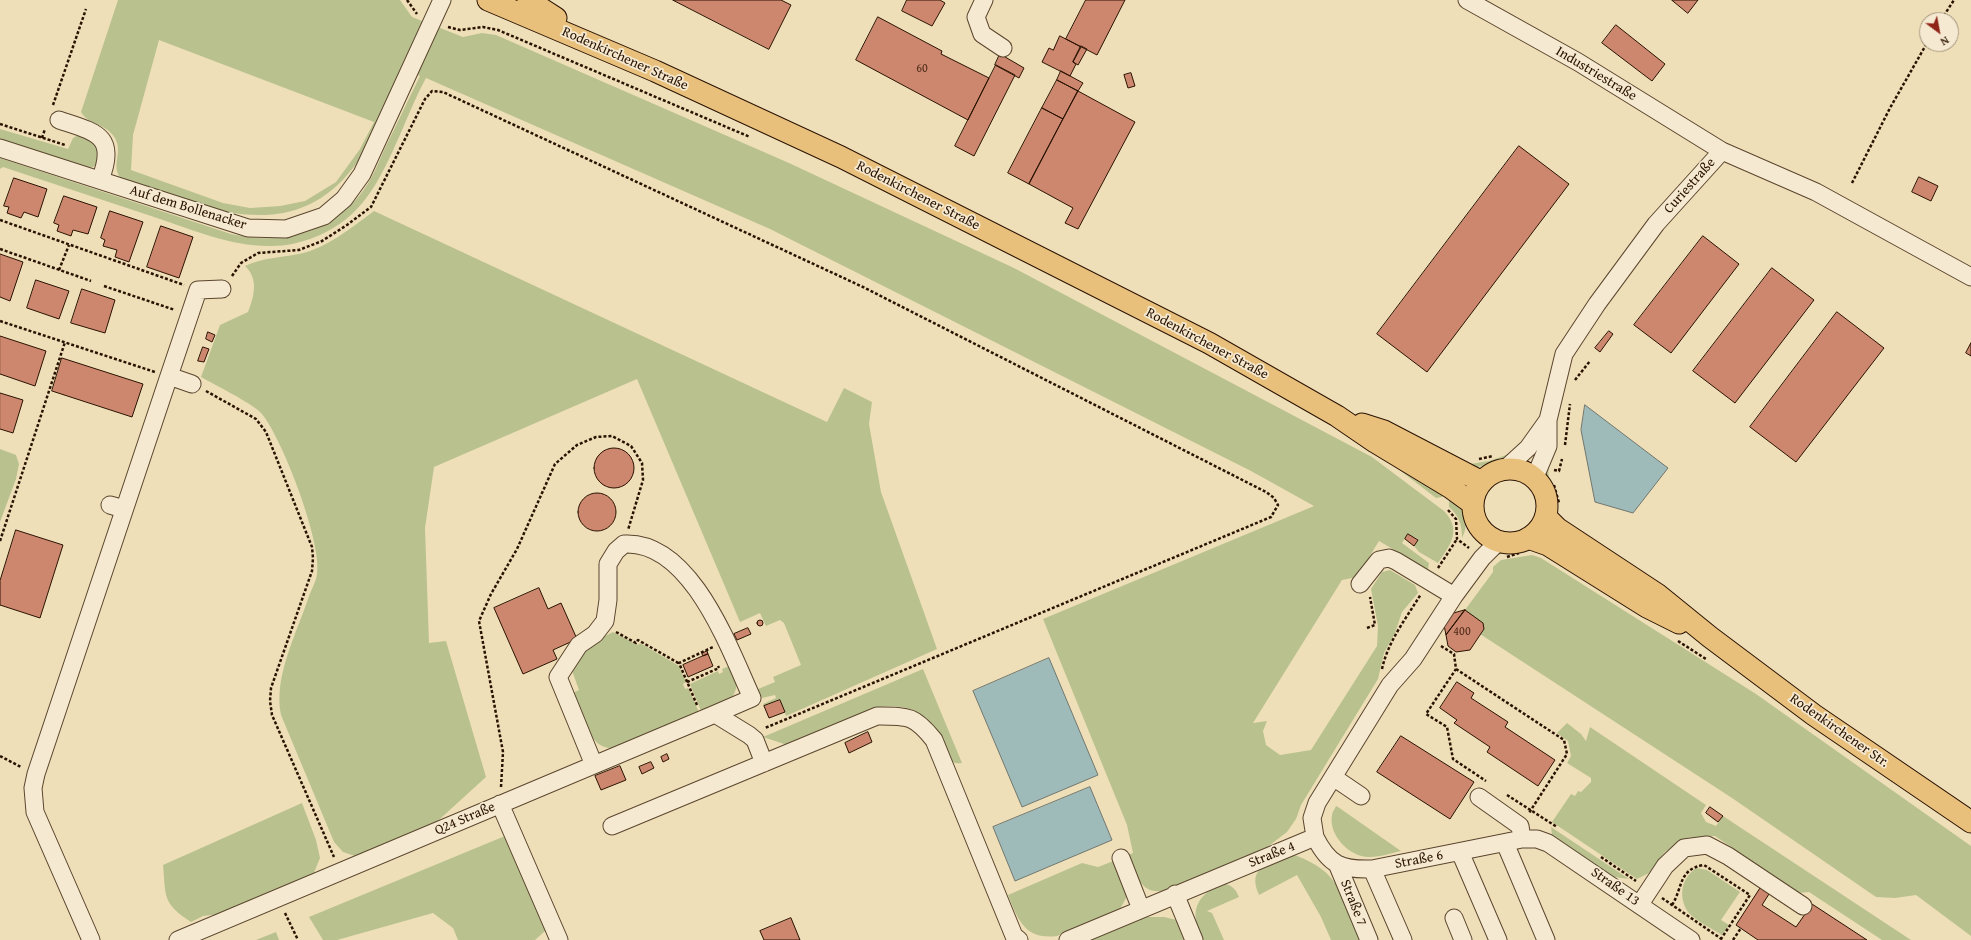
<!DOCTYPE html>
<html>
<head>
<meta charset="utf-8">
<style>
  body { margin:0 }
  #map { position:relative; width:1971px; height:940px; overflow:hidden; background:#efdfb8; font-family:"Gentium Book Plus",serif }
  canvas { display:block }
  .north { position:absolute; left:1919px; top:12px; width:40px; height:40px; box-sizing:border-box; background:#f5ead1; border:1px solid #a4947d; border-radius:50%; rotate:148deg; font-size:11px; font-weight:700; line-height:16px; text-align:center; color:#2a1200 }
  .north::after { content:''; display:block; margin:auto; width:14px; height:18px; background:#8f2418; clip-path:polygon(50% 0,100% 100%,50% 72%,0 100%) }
</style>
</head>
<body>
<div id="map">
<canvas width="1971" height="940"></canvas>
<div class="north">N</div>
</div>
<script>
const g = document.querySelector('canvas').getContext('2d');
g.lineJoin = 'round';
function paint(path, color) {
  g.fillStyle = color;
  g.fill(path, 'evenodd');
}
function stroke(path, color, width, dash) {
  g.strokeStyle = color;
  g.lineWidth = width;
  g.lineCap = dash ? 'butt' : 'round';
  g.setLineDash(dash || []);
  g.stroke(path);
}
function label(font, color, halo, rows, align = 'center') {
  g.font = font + ' "Gentium Book Plus",serif';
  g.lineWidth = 3.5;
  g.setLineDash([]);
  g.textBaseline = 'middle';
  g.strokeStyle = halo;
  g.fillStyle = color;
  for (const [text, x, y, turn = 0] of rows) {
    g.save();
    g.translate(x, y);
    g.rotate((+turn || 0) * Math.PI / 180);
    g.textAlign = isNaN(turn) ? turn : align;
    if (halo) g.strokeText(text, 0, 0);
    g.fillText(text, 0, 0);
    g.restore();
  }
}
paint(new Path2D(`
  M118,0h282l12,17 51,20 19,-4 14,2 293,128 225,105 358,189 72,54c18,19 7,33 -6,52l-19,-11 -5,-6 4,-7 -10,-5 -6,9 27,20 -1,7 -49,-29 -22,36 -15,3 -89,143 14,-2 -4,10 3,14 14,10 31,-5 66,-104 1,-20 -7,-37 11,-17 8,-2 25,15 3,8 -16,19 -7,21 -11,20 -6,26 -77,126 -5,14 -9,13 -21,16 -103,43c-24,3 -27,-18 -35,-36l5,-2 -6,-28 -84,-206 271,-113 -63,-35 -481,-242 -344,-151c-22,40 -40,105 -73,135 -21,20 -52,33 -82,33 -38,1 -78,-16 -114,-28 -51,-17 -103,-34 -154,-51l-3,2v-11l231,76c49,11 94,1 128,-38 12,-14 19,-32 26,-48 12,-24 23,-48 35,-72l-15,-7c-15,31 -31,73 -52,99 -63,81 -150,38 -229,14 -16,-15 0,-27 -9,-44 -9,-15 -26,-12 -34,-26zM159,40l215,82 -14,27 -24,33 -31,19 -25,5 -30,2 -27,-5 -92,-33 2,-35z
  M0,129l68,20 5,-11 5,-3 13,5 6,4 1,19 -5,4 -7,1 -86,-29z
  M374,211l453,211 17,-34 28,14 -3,22 12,68 56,157 -151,67 -6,-16 -16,6 -1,-2 13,-6 -1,-3 -13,3 -4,-9 17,-7 -2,-5 28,-12 -17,-42 -4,-3 -14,6 -6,-13 -20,9 -103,-243 -203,88 -9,61 4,115 17,-2 40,136 -56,51 -75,28 -12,-4 -9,-10 -53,-127c-8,-38 16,-82 28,-119 3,-7 7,-15 8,-22 6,-30 -36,-139 -56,-161 -11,-11 -46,-28 -60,-36l19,-52 28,-13c6,-15 11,-33 -3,-46 20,-9 34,-8 54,-12 28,-6 52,-26 75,-43z
  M0,449l16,6 3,9 -3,15 -16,43z
  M1376,452l71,37 -5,8 -6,1z
  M1512,453c-10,9 -25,14 -39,14l-3,-3 19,-3z
  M1548,466l1,15 9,36c-10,-13 -16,-36 -10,-51z
  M1453,494c10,12 18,28 9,44 0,-14 -3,-22 -13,-31v-7z
  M1526,545l1,3 -22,4 -13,6 5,-7z
  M1532,555l9,3 215,136 215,152v90l-55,-41 -21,3 -19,-1 -144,-99 -252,-164 -15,-24 28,-38v-5l8,-7z
  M613,632l25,13 2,-2 39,23 7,16 -3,2 2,5 3,-1 11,24 -85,36c-25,3 -34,-36 -43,-54l8,-4 -8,-22 15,-22z
  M732,665c6,15 7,23 -2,36l-29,10 -11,-27 28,-13 1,3 4,-2 -1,-3z
  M923,669l39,94c-5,1 -10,0 -13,-5 -6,-8 -8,-20 -13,-28 -12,-21 -35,-26 -57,-23l-92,38 -24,-8z
  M1567,723l14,11 5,7 4,-14 116,78 -5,8 5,9 10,4 7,-10 188,124h-29l-73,-48 -10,1 -84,-57 -29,2 -21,14 -16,21 -12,6 -85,-57 19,-28 4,2 3,-5 3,1 10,-10v-4l-24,-15 4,-7 -3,-15 -11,-8z
  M302,803l14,37 4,18 -7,17 -93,39 -17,2 -12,6c-29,-19 -25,-25 -28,-57z
  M1336,806l2,1 63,44c-9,2 -21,6 -31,6 -19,1 -42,-21 -38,-42 0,-3 3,-6 4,-9z
  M1551,827l78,52 -15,-2 -62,-42z
  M505,836l40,95 -10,9h-77l-5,-12 -20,-15 -96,27h-14l-14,-23z
  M1291,854c16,5 34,14 44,29 10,14 18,40 25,57h-29l-10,-23 -24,-42 -38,20c-13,-29 11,-31 32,-41z
  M1116,860l13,33 -9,16 -63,27c-32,4 -39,-16 -49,-41l74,-32 16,4z
  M1696,868l11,2 33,22 -19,28 8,5 -7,10c-8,-5 -29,-16 -34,-23 -10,-15 -7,-33 8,-44z
  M1222,883c10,2 13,5 17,14l-32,14 5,2 12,27h-22c-12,-28 -8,-43 20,-57z
  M1144,917h20l13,3 8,20h-97z
  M276,932l3,8h-23z`), '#b9c28f');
const water = new Path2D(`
  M1585,405l83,63 -35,45 -38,-11 -14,-72z
  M1049,658l49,117 -76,32 -49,-116z
  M1090,787l22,53 -97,41 -22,-54z`);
paint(water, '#9ebab9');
stroke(water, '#70776f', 1);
const building = new Path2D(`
  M673,0h108l10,5 -22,44z
  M907,0h33l5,3 -13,23 -30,-15z
  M1086,0h39l-28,55 -31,-16z
  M1672,0h26l-10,13z
  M878,17l64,34 -1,3 48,24 -21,42 -112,-60z
  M1616,25l49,39 -13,17 -50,-38z
  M1060,36l21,11 -8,15 3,2 -6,12 -28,-14 7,-14 4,2z
  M1081,46l6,3 -9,16 -5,-3z
  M1000,54l24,14 -5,10 -24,-13z
  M996,65l19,10 -41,81 -19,-10z
  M1061,71l22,12 -5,8 -21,-11z
  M1131,73l4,13 -7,2 -4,-13z
  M1057,80l21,11 -15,28 -21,-11z
  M1078,91l57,31 -57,107 -13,-6 8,-15 -44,-24z
  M1042,108l21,11 -34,65 -21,-11z
  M1519,146l50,38 -142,188 -50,-38z
  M1919,177l19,9 -7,15 -19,-9z
  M14,178l33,11 -9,28 -14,-5 -3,6 -14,-5 2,-6 -5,-1z
  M64,196l33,11 -9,27 -15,-4 -2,6 -14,-5 2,-6 -5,-2z
  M110,211l33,11 -14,40 -14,-5 2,-7 -14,-4 2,-6 -4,-2z
  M161,226l32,11 -14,41 -32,-11z
  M1703,236l36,28 -68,89 -37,-28z
  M0,254l23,8 -13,39 -10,-4z
  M1772,268l42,32 -79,103 -42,-32z
  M36,280l33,11 -10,28 -32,-11z
  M82,289l33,11 -10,33 -34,-10z
  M1837,312l47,36 -88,114 -46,-35z
  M1609,331l4,3 -13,18 -5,-4z
  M208,332l7,3 -3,7 -6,-3z
  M0,336l46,15 -11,35 -35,-12z
  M1971,343v13l-5,-3z
  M203,347l6,2 -5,13 -6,-1z
  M62,358l81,26 -11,33 -80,-26z
  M0,393l23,7 -10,33 -13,-4z
  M594 468a20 20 0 1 1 40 0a20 20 0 1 1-40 0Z
  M578 512a19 19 0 1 1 38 0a19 19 0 1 1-38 0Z
  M16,530l47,15 -23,73 -40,-13v-24z
  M1408,534l10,6 -4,6 -9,-7z
  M539,588l9,21 13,-6 16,36 -24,11 4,9 -34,15 -29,-66z
  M1465,610l18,13 1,6 -14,21 -14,2 -8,-6 -2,-11z
  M1465,610l-19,25 -2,-10 7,-11z
  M757 623a3 3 0 1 1 6 0a3 3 0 1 1-6 0Z
  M748,628l3,6 -14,6 -3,-6z
  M707,651l1,3 -5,2 -1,-2z
  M708,654l5,12 -25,11 -5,-12z
  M1457,682l17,11 -3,5 37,24 -3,5 50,33 -17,26 -51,-34 3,-5 -36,-24 3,-3 -17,-12z
  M780,700l5,12 -16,6 -5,-12z
  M868,732l4,10 -23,11 -4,-10z
  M1401,736l73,46 -24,37 -73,-47z
  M667,754l2,5 -6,3 -2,-5z
  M651,762l3,6 -12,6 -3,-7z
  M620,766l6,14 -25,10 -6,-14z
  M1710,807l13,9 -5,6 -12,-9z
  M1763,887l6,7 -7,11 34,22 16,-23 55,36h-109l-22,-15 24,-37z
  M791,918l9,22h-36l-4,-9z`);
paint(building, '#cd876e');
stroke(building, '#2a1200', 1);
const minor = new Path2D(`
  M984,0l-8,17 6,17 21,14
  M1467,0l111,62 144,89 94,41 155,85
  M59,120c36,12 59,15 41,60
  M0,148l248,80 38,1 38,-13 20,-17 18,-25 80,-174
  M169,376l29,-86 24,-1
  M1505,469l23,-21 20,-28
  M1538,481l-3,-4 13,-31v-26l16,-66 33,-50 59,-80 66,-73
  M110,505l14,4
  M1360,584l19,-24 10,-2 7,3 58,35
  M715,714l34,21 6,5 9,23
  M1333,777l28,19
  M1479,797l41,29 2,13
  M500,804l59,136
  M612,826l265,-110c31,0 37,-1 57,24l80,196 5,4
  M1315,837c14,28 26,33 57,32l150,-30h15l11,4 143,97
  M1505,843l41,97
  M1460,852l38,88
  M1121,858l20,51
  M1338,866l31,74
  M1372,869l31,71
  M1175,894l19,46
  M1640,904l25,-38 19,-18 23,-3 21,11 75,50
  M1454,918l9,22
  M91,940l-56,-128 -2,-24 3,-14 133,-398 23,8
  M178,940l537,-226 37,-16c-23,-50 -61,-158 -128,-154l-8,7 -8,13v36l-3,21 -10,13 -16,11 -21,32 36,88
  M1068,940l247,-103 -3,-19 5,-15 73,-118 23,-26 41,-63 28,-38 17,-17`);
const major = new Path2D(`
  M488,0l167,71 186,86 368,186 128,73 38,26 76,46 22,16
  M528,0l28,18
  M1362,424l22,7 98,51
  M1473 506a37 37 0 1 1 74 0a37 37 0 1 1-74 0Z
  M1546,517l11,11 100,66 53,43 104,78 157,107
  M1528,538l20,7 99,62 32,16`);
stroke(minor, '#5b452e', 19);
stroke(major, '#2a1200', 23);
stroke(new Path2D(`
  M407,0l10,14
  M1941,20l13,-20
  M448,27l12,3 23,-3 15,3 252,107
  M53,105l33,-96
  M0,124l65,21
  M42,138l3,-9
  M1852,183l38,-75 37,-65
  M0,220l184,65
  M0,249l91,32
  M59,270l10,-25
  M232,276l9,-13 17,-10 41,-3 23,-9 25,-16 24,-18 54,-108 7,-8 11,1 420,195 403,205 8,6 4,7 -7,12 -506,211
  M104,286l71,24
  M0,321l155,51
  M1575,380l15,-19
  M206,391l50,28 10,13 46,115 1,11 -1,13 -41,117 -1,13 2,14 62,142
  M1565,445l5,-41
  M1479,459l14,-3
  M1554,470l5,1 3,-12
  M1554,485l5,18
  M1448,510l8,9 1,20 12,9
  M0,541l65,-199
  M1507,557l12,-4
  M1438,568l19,-29
  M1367,628l8,-3 -5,-28
  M616,632l20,11 2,-3 42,24
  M1678,641l28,18
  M1441,646l13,8 2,15 -30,45 21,13 6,32 33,22
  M1382,669c6,-28 25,-52 39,-75
  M1456,669l108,71 3,14 -38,59
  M687,682l32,-14 -1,-2
  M697,705l-18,-42 34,-16
  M0,756l21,11
  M501,787l2,-35 -24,-131 12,-27 26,-45 38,-85 22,-19 19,-8 16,-1 19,10 11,17 1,17 -15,50
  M1507,795l50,32
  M1601,857l35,24
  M1662,898l61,42
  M1672,905c11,-17 6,-36 32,-40l46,30 -29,44
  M285,913l13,27
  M1733,940l8,-12`), '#2a1200', 2.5, [3, 2]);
stroke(minor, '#f5ead1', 17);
stroke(major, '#e8c07c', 21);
label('12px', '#532f1c', null, [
  ["60",922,69],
  ["400",1462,632]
]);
label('14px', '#2a1200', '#f5ead1', [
  ["Rodenkirchener Straße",625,59,24],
  ["Industriestraße",1596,74,31],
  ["Curiestraße",1690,186,-48],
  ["Rodenkirchener Straße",918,196,27],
  ["Auf dem Bollenacker",188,208,17],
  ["Rodenkirchener Straße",1207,344,28],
  ["Rodenkirchener Str.",1839,731,35],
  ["Q24 Straße",465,819,-23],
  ["Straße 4",1272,855,-22],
  ["Straße 6",1419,860,-11],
  ["Straße 13",1615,887,35],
  ["Straße 7",1353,903,68]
]);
</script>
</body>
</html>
